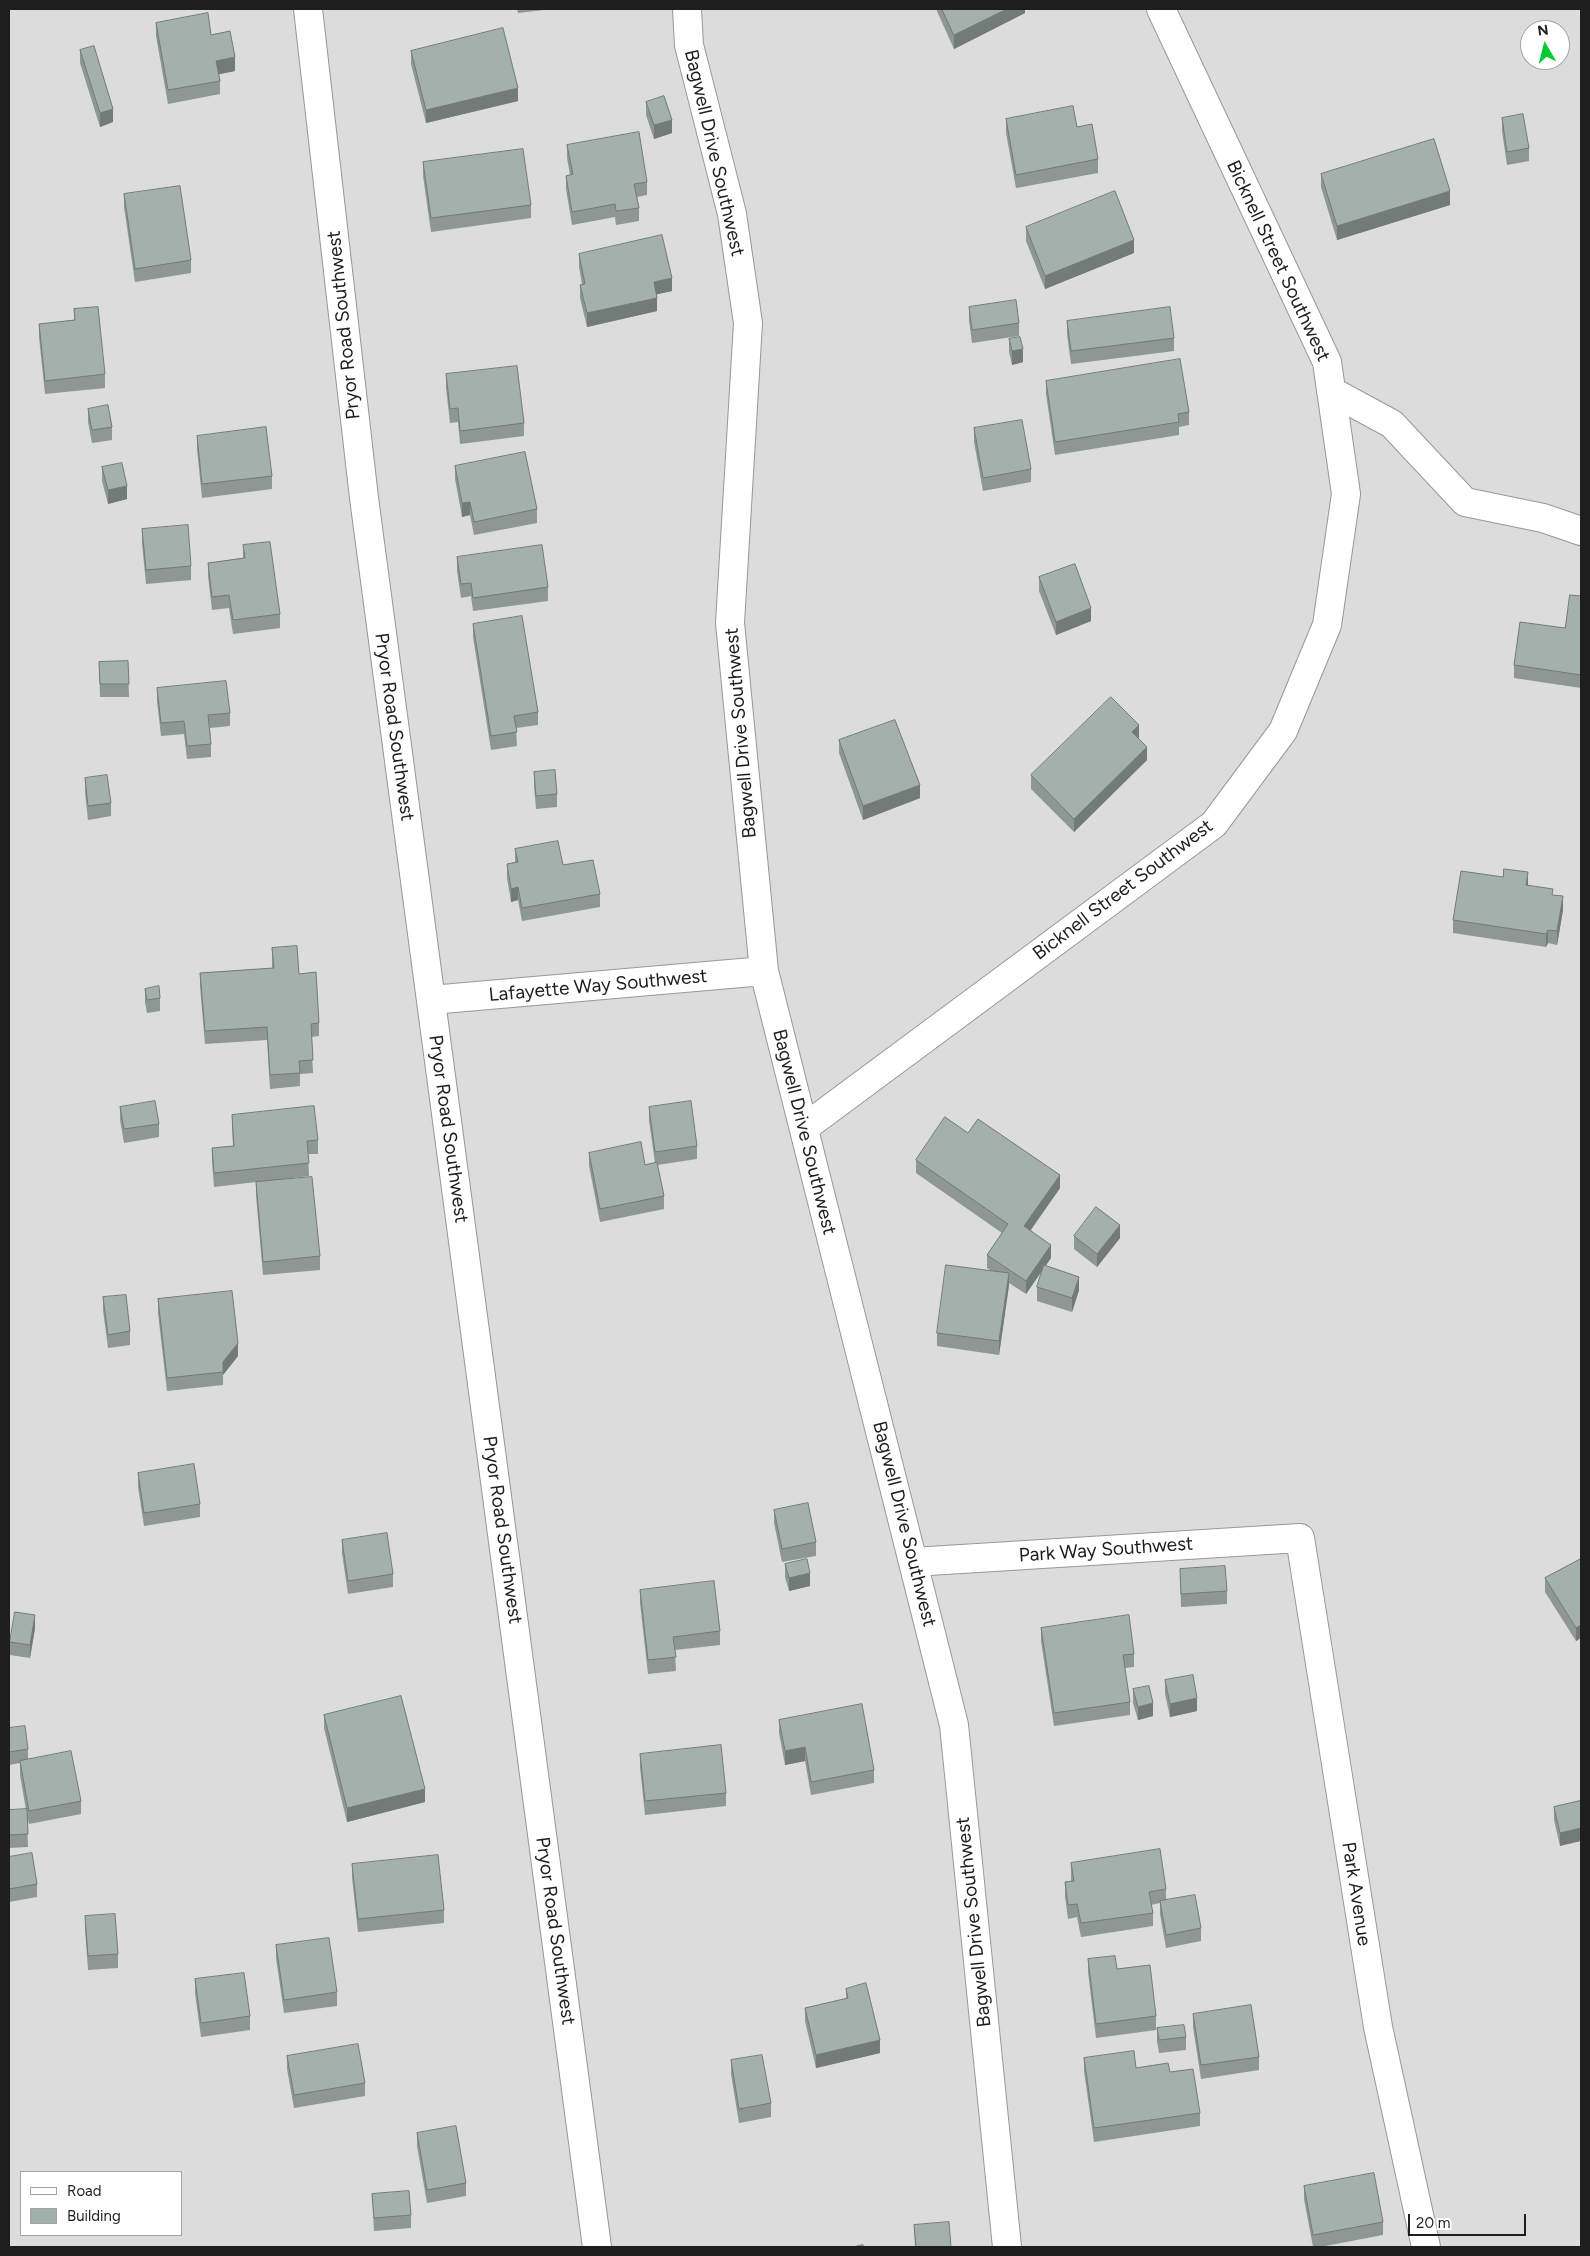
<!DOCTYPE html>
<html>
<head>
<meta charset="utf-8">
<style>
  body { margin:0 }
  #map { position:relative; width:1590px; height:2256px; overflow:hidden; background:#e4efee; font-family:Figtree,sans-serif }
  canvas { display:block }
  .frame { position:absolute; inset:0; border:10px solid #1e1e1e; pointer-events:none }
  .legend { position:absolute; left:20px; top:2171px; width:162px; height:65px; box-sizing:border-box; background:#fff; border:1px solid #a5a5a5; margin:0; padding:6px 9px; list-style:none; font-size:15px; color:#1e1e1e }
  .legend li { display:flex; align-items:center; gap:10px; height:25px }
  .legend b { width:25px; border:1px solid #a5a5a5 }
  .north { position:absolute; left:1520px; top:20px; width:50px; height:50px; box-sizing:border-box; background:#fff; border:1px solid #a5a5a5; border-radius:50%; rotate:352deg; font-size:14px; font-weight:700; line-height:20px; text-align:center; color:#1e1e1e }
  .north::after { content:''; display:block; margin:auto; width:18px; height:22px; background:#02ca35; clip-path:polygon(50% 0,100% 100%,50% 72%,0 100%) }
  .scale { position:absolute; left:1408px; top:2214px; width:118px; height:22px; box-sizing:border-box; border:2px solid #1e1e1e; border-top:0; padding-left:6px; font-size:15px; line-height:18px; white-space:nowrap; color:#1e1e1e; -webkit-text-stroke:4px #fff; paint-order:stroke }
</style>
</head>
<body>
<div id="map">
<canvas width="1590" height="2256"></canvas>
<div class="frame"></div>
<ul class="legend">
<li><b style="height:6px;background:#fff"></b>Road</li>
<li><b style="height:14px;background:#a4b0ac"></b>Building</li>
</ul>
<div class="north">N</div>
<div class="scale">20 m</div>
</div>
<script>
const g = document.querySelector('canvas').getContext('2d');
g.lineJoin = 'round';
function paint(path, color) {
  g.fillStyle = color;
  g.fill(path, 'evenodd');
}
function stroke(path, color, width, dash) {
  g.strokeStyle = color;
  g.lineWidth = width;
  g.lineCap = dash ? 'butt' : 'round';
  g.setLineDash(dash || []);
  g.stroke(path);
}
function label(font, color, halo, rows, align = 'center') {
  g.font = font + ' Figtree,sans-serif';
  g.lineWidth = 4;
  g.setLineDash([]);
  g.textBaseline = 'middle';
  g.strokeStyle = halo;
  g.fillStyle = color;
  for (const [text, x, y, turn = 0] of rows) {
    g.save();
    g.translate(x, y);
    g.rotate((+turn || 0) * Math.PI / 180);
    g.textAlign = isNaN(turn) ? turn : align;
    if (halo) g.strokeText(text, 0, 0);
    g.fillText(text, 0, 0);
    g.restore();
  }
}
paint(new Path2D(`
  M9,9h1572v2238h-1572zM1530,30h30v30h-30zM21,2172h160v63h-160z`), '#dbdcdb');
const minor = new Path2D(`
  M308,9l56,489 233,1749
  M687,9l2,36 43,169 16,109 -18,300 34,348 190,754 53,522
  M1331,391l61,33 73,78 78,16 38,13
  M431,1000l333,-29
  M804,1128l410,-304 69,-93 44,-106 19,-131 -19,-132 -166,-353
  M913,1562l387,-24 78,489 48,220`);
stroke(minor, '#989898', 30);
stroke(minor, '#fff', 28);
paint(new Path2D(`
  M517,9h36l-35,4z
  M936,9h89v4l-71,36z
  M156,23l55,12 24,36 -16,3 1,7v13l-52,10 -12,-68z
  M80,50l33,72 -13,5 -20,-64z
  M411,51l107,50 -92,22 -15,-59z
  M646,102l26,31 -18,6 -8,-24z
  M1502,118l27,30v13l-22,4 -5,-34z
  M1006,119l92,40v14l-82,15 -10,-55z
  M567,145l80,37v13l-10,2 2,11v13l-23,4 -1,-8 -43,8 -6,-36v-13l4,-1 -3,-17z
  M423,162l108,43v13l-100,14 -8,-56z
  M1321,174l129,31 -113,35 -16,-53z
  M124,194l67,66v13l-56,9 -11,-75z
  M1026,227l108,26 -89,36 -19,-48z
  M579,254l93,37 -15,3v17l-70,16 -7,-29v-13l2,-1 -3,-17z
  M969,307l50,16v13l-47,7 -3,-23z
  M74,309l31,65v14l-60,6 -6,-57v-13l35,-4z
  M1067,321l107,17v13l-103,13 -4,-30z
  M1009,339l14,23 -11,3 -3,-13z
  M446,374l78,49v13l-64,8 -2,-22 -8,1 -4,-35z
  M1046,381l143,31v13l-10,2v8l-124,20 -9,-61z
  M88,409l24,18v13l-20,3 -4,-21z
  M974,428l57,41v13l-48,9 -9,-49z
  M197,436l75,40v13l-70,9 -5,-49z
  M455,466l82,43v14l-63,12 -4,-20 -8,2 -7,-38z
  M102,467l25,32 -19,5 -6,-23z
  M142,529l49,37v14l-45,4 -4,-41z
  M243,545l37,69v14l-47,6 -4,-26 -17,2 -4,-34v-13l35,-5z
  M457,557l91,30v14l-75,10 -2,-15 -10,2 -4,-27z
  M1039,577l52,44 -35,14 -17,-44z
  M1581,596v92l-67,-10v-13l51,-37z
  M473,624l65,88v13l-22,3 1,18 -26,4 -18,-113z
  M128,661l1,36h-29l-1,-35z
  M157,688l73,25v13l-20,2 1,16v13l-24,2 -3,-25 -23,2 -4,-35z
  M1139,738v1l8,21 -73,72 -43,-43v-14z
  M839,740l81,58 -57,22 -24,-67z
  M534,772l23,22v13l-21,2 -2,-23z
  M85,778l26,25v13l-23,4 -3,-28z
  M515,849l48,16 37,29v13l-78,14 -4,-21 -7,2 -4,-24v-14l8,-2z
  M1528,885l25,10 10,15 -6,35 -9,-2 -2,4 -93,-14v-13z
  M272,948l27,26 20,49v13l-8,1 2,36 -13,1v12l-30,3 -3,-49 -62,4 -5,-58v-13l72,-5z
  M145,989l15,9v13l-13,2 -2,-11z
  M120,1107l39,17v13l-35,6 -4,-23z
  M649,1107l48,39v13l-40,6 7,31v13l-64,13 -11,-56v-13l56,12 10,-2 -6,-43z
  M232,1115l86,25v14h-10l1,22 -41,5 52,75v14l-57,5 -7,-80v-13l-42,5 -2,-26v-13l21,-2 -1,-18z
  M968,1133l92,55 -29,42 20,28 -6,8 34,24 -7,22 -35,-11v-14l6,-18 -17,25 -17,-11 -10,72 -62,-9v-13l53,-63 -3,-2v-13l15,-22 -86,-60v-13z
  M1074,1236l46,2 -23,29 -23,-18z
  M103,1297l27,34v14l-22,3 -5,-38z
  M158,1299l80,57 -15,19v10l-56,6 -9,-78z
  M138,1473l62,31v13l-56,9 -6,-39z
  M774,1510l42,32v14l-34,6 -8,-39z
  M342,1540l51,34v13l-45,7 -6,-41z
  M1581,1559v79l-5,3 -31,-49v-14z
  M785,1564l25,22 -21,5 -4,-14z
  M1180,1569l47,22v13l-46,3z
  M640,1590l80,41v14l-45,5 1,21 -28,3 -8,-71z
  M35,1628l-5,30 -20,-3v-13z
  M1041,1628l93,26v13l-9,1 5,34v13l-76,11 -13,-85z
  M1165,1680l32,31 -27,6 -5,-23z
  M1133,1689l20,27 -15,4 -5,-17z
  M324,1715l101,87 -78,20 -23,-94z
  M779,1720l95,50v13l-63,12 -6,-34 -20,4 -6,-32z
  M9,1728l19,21v11l53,41v13l-52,10 -2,-8 1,31 -19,1v-38h17l-6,-35v-12l-11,2z
  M640,1754l86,39v13l-81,9 -5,-48z
  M1580,1801l-20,45 -6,-26v-13z
  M9,1857l28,27v13l-28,5z
  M1071,1863l95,26v11l35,28v13l-35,7 -6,-34v-11l-9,2 2,8v13l-72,11 -4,-20 -9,2 -3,-23v-14l6,-1z
  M352,1864l92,46v13l-86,9 -6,-55z
  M85,1916l33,38v14l-30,2 -3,-41z
  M276,1945l61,47v14l-53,7 -8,-55z
  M1088,1959l68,57v14l-60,8 -8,-66z
  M195,1979l55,37v14l-49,7 -6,-44z
  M846,1989l34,64 -64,15 -11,-47v-13l41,-9z
  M1193,2014l66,43v13l-58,9 -8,-52z
  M1157,2028l29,9v13l-27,3 -2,-12z
  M287,2056l78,27v13l-71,12 -7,-39z
  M1084,2058l52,10 34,4 30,41v13l-106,16 -10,-71z
  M731,2060l40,43v14l-32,6 -8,-49z
  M417,2133l49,50v13l-39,7 -10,-57z
  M1304,2186l79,36v13l-63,12h-7l-9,-48z
  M372,2194l39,21v13l-37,3z
  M914,2225l37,22h-36z`), '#8d9794');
paint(new Path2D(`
  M1007,9h18v4l-71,36v-14z
  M235,57v14l-19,4v-14z
  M518,88v13l-92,22v-13z
  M113,109v13l-13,5v-14z
  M672,120v13l-18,6v-14z
  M1450,191v14l-113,35v-14z
  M1134,240v13l-89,36v-13z
  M672,278v13l-18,4v-13z
  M657,298v13l-70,16v-14z
  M1023,349v13l-11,3v-14z
  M127,486v13l-19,5v-14z
  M470,502v13l-8,2v-14z
  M1091,608v13l-35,14v-13z
  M1139,725v13l-7,8v-14z
  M1147,747v13l-73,72v-13z
  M920,785v13l-57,22v-14z
  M1528,872v14l-2,-1z
  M518,887v13l-7,2v-13z
  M1563,896v14l-6,35v-14z
  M1548,930v13l-2,4v-13z
  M1060,1175v13l-36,51v-13z
  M1120,1225v13l-23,29v-13z
  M1051,1245v13l-25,36v-13z
  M1009,1273v13l-10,69v-14z
  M1079,1277v13l-7,22v-14z
  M238,1343v13l-15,19v-13z
  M810,1573v13l-21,5v-13z
  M35,1615v13l-5,30v-13z
  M1581,1625v13l-5,3v-13z
  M1197,1698v13l-27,6v-13z
  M1153,1703v13l-15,4v-13z
  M805,1747v14l-20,4v-14z
  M425,1789v13l-78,20v-14z
  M1581,1828v13l-21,5v-13z
  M880,2040v13l-64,15v-13z`), '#737b78');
const building = new Path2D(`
  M942,9h65l-53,26z
  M208,13l3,22 19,-4 5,26 -19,4 4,20 -52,9 -12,-67z
  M503,28l15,60 -92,22 -15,-59z
  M94,46l19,63 -13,4 -20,-63z
  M664,96l8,24 -18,5 -8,-23z
  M1073,106l4,21 15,-3 6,35 -82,16 -10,-56z
  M1523,114l6,34 -22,4 -5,-34z
  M639,132l8,50 -13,2 5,24 -23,3 -1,-7 -43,8 -6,-36 7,-2 -6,-29z
  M1434,139l16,52 -113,35 -16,-52z
  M523,149l8,56 -100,13 -8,-56z
  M180,186l11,74 -56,9 -11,-75z
  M1115,191l19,49 -89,36 -19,-49z
  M662,235l10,43 -18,4 3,16 -70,15 -7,-28 5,-1 -6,-30z
  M1016,300l3,23 -47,7 -3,-23z
  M98,307l7,67 -60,7 -6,-57 36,-4 -1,-11z
  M1170,307l4,31 -103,13 -4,-30z
  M1020,337l3,12 -11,2 -3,-12z
  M1180,359l9,53 -11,2 1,8 -124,20 -9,-61z
  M517,366l7,57 -64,8 -2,-23 -8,1 -4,-35z
  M108,405l4,22 -20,3 -4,-21z
  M1022,420l9,49 -48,9 -9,-50z
  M266,427l6,49 -70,8 -5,-48z
  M525,452l12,57 -63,13 -4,-20 -8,1 -7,-37z
  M122,463l5,23 -19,4 -6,-23z
  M188,525l3,41 -45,4 -4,-41z
  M270,542l10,72 -47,6 -4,-25 -17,2 -4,-34 37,-5 -2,-13z
  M542,545l6,42 -75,11 -2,-15 -10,1 -4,-27z
  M1075,564l16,44 -35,14 -17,-45z
  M1570,595l11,1v79l-67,-10 6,-43 45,6z
  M522,616l16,96 -24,4 3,16 -26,4 -18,-112z
  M128,661l1,23h-29l-1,-22z
  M226,681l4,32 -22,2 3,29 -24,2 -3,-25 -23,2 -4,-35z
  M1111,697l28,28 -7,7 15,15 -73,72 -43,-44z
  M895,720l25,65 -57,21 -24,-66z
  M555,770l2,24 -21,2 -2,-24z
  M107,775l4,28 -23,3 -3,-28z
  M558,841l5,24 30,-5 7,34 -78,14 -4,-21 -7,2 -4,-25 11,-2 -3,-13z
  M1504,869l24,3 -2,13 27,4 -1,6 11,1 -6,35 -9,-1 -2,4 -93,-14 8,-49 42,6z
  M297,946l2,28 17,-2 3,51 -8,1 2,36 -14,1 1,12 -30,2 -3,-48 -62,4 -5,-58 74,-5 -2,-20z
  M159,986l1,12 -13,2 -2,-11z
  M155,1101l4,23 -35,5 -4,-22z
  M691,1101l6,45 -42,6 -6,-45z
  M314,1106l4,34 -11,1 2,22 -95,10 -2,-25 22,-2 -2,-31z
  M945,1117l23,16 10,-14 82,56 -36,51 27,19 -25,36 -39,-26 21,-31 -92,-64z
  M641,1142l4,23 12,-3 7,34 -64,13 -11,-56z
  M312,1177l8,79 -57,6 -7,-80z
  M1096,1207l24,18 -23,29 -23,-18z
  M946,1265l63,8 -10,68 -62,-8z
  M1044,1265l35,12 -7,21 -35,-11z
  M232,1291l6,52 -15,19v10l-56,6 -9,-79z
  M126,1295l4,36 -22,4 -5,-38z
  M194,1464l6,40 -56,9 -6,-40z
  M808,1503l8,39 -34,7 -8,-39z
  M387,1533l6,41 -45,7 -6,-41z
  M807,1559l3,14 -21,5 -4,-14z
  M1581,1559v66l-5,3 -31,-50z
  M1225,1566l2,25 -46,3 -1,-25z
  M714,1581l6,50 -47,6 3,20 -28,3 -8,-70z
  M15,1612l20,3 -5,30 -20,-3z
  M1129,1615l5,39 -11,1 7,47 -76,11 -13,-85z
  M1193,1675l4,23 -27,6 -5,-24z
  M1149,1686l4,17 -15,4 -5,-18z
  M401,1696l24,93 -78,19 -23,-93z
  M862,1704l12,66 -63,12 -6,-35 -20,4 -6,-31z
  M25,1726l3,23 -19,3v-24z
  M721,1745l5,48 -81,8 -5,-47z
  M71,1751l10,50 -52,10 -9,-50z
  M1580,1801l1,3v24l-21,5 -6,-26z
  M27,1809l1,25 -19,1v-25z
  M1160,1849l6,40 -17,3 4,21 -72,10 -4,-19 -9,1 -3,-23 9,-1 -3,-18z
  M32,1853l5,31 -28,5v-32z
  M438,1855l6,55 -86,9 -6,-55z
  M1195,1895l6,33 -35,7 -6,-34z
  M115,1914l3,40 -30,2 -3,-40z
  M329,1938l8,54 -53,8 -8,-55z
  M1115,1956l2,13 33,-4 6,51 -60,8 -8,-65z
  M244,1973l6,43 -49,7 -6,-44z
  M866,1983l14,57 -64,15 -11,-47 43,-10 -2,-9z
  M1251,2005l8,52 -58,8 -8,-51z
  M1184,2025l2,12 -27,3 -2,-12z
  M358,2044l7,39 -71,12 -7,-39z
  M1134,2051l2,17 32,-5 2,9 23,-3 7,44 -106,15 -10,-70z
  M762,2055l9,48 -32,6 -8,-49z
  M456,2126l10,57 -39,7 -10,-57z
  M1374,2173l9,49 -70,13 -9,-49z
  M409,2191l2,24 -37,3 -2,-24z
  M949,2222l2,25h-35l-2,-22z
  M863,2245v2h-10z`);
paint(building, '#a4b0ac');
stroke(building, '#737b78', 1);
label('19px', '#1e1e1e', '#fff', [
  ["Bagwell Drive Southwest",714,153,77],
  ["Bicknell Street Southwest",1278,261,65],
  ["Pryor Road Southwest",344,325,-96],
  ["Pryor Road Southwest",394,727,82],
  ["Bagwell Drive Southwest",741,733,-95],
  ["Bicknell Street Southwest",1123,890,-37],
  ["Lafayette Way Southwest",598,986,-5],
  ["Pryor Road Southwest",448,1129,82],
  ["Bagwell Drive Southwest",804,1132,76],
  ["Bagwell Drive Southwest",904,1524,76],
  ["Pryor Road Southwest",502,1530,82],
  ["Park Way Southwest",1106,1550,-4],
  ["Park Avenue",1356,1894,81],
  ["Bagwell Drive Southwest",974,1922,-96],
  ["Pryor Road Southwest",555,1931,82]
]);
</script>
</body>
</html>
